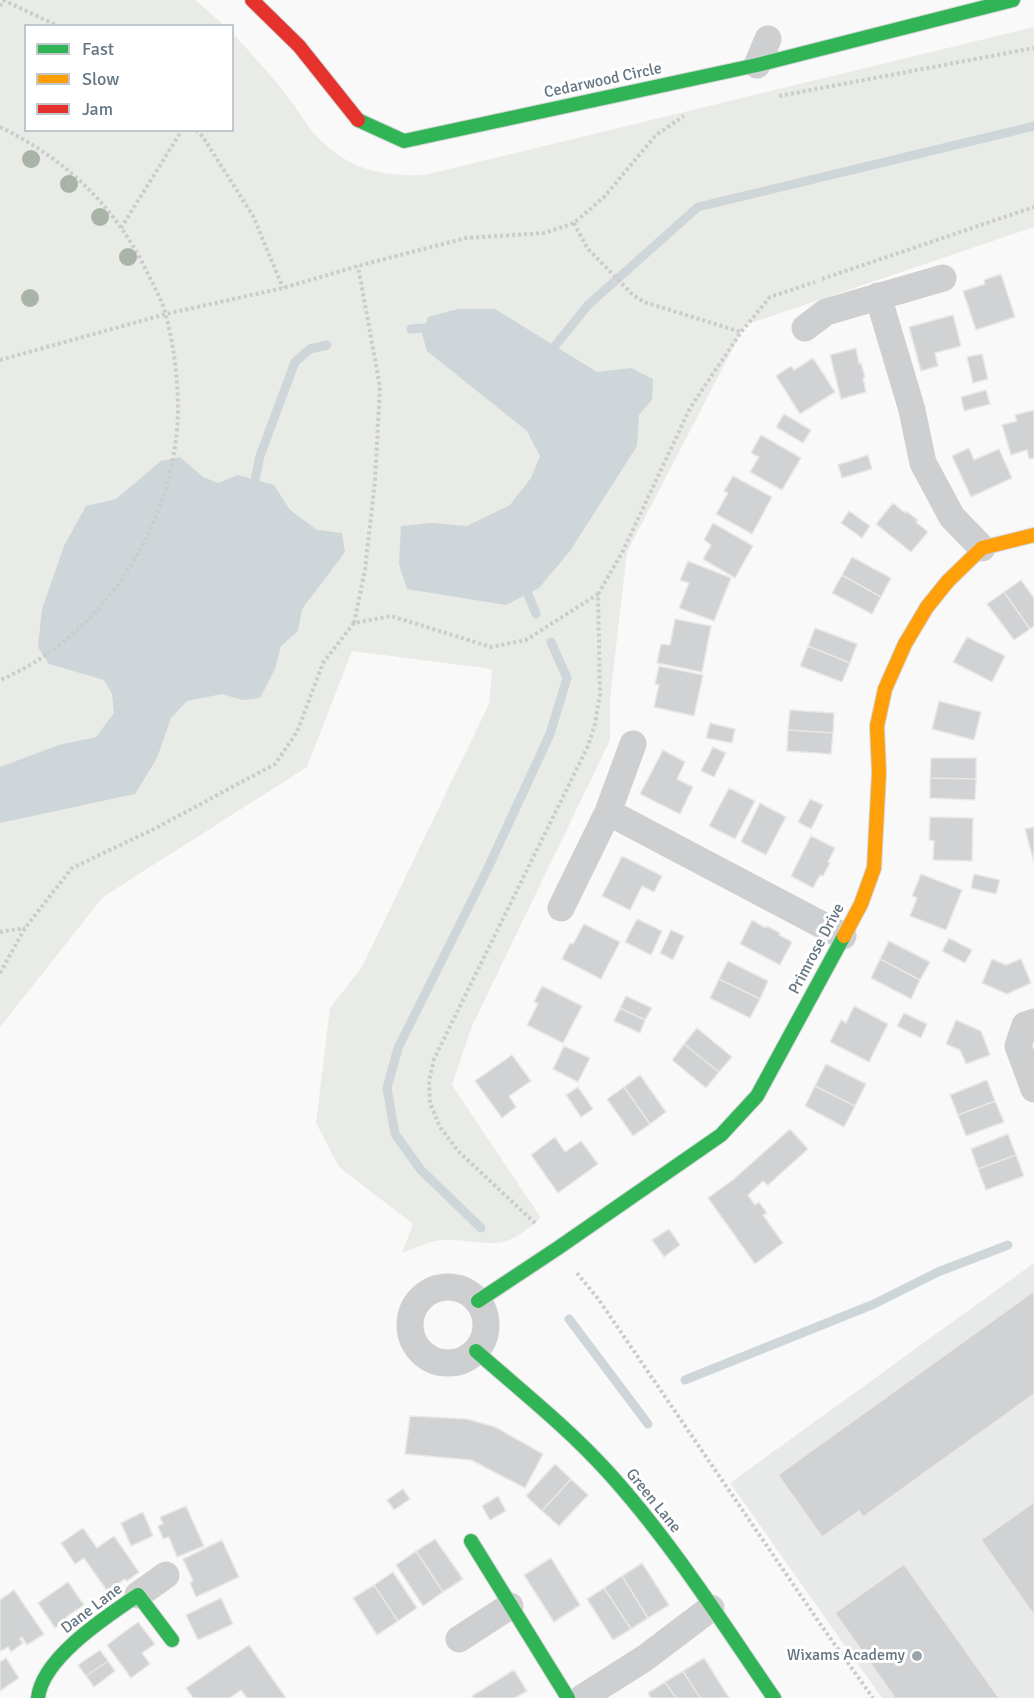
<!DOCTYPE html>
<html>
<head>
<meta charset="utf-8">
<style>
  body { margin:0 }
  #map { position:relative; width:1034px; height:1698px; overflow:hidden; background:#f9f9f9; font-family:Signika,sans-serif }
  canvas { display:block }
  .legend { position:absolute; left:24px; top:24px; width:210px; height:108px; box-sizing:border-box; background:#fff; border:2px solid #c1c8cd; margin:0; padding:8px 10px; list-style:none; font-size:18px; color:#657683 }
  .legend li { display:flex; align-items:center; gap:12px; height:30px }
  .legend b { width:30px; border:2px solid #c1c8cd }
</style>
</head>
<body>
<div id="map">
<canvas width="1034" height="1698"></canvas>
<ul class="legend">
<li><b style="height:8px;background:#30b455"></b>Fast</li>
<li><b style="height:8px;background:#ff9f0a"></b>Slow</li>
<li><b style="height:8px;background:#e5322d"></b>Jam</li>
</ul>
</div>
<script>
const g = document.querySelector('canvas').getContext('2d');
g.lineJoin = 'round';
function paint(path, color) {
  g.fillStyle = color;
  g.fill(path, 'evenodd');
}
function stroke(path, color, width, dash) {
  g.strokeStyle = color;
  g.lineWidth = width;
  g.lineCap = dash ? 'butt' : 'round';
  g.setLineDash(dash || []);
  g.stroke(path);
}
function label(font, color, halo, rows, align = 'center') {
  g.font = font + ' Signika,sans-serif';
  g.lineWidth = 6;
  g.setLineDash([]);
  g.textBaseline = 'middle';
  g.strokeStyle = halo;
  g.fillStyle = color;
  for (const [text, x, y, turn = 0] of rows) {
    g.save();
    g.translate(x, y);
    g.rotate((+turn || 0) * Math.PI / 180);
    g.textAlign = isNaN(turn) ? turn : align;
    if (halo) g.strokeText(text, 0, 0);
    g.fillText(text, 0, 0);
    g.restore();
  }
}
paint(new Path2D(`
  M1034,1263v435h-152l-152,-215z`), '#e8e9e9');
paint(new Path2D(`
  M0,0h195l29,25 -198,1v104h206l1,-96c19,20 37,40 54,62 9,11 16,23 24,34 33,38 66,47 114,45l609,-148v200l-289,98 -118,227 -17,147v41l-138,286 -20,59 89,133c-11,9 -22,19 -35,23 -21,6 -43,-3 -65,-1 -12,1 -27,9 -39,13l11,-29 -74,-57 -23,-44 14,-115 32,-41 127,-263 3,-35 -140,-18 -45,116 -204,130 -103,130z`), '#e8ebe6');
paint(new Path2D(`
  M458,309h37l102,63 34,-4 22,11 -1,21 -13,15 -2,31 -67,105 -31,37 -33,17 -99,-16 -8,-25 2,-38 31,-3 35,3 43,-21 21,-27 9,-22 -13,-25 -100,-80 -5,-17 6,-17z
  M180,457l23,20 15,6 20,-8 36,10 16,25 27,20 25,3 3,19 -43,57 -4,22 -17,15 -6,23 -15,29 -18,2 -20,-6 -35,7 -16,17 -14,40 -22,36 -135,29v-56l59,-22 37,-8 18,-24 -2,-19 -8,-14 -55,-16 -11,-17 4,-38 22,-63 22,-40 30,-7 45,-38z`), '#ced6d9');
stroke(new Path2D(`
  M411,329l13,-1
  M555,346l33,-41 110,-98 336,-81
  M255,480l5,-24 35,-94 15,-13 17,-4
  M528,594l8,20
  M481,1228l-60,-58 -26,-36 -8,-46 11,-40 89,-178 63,-136 17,-56 -16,-36
  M569,1319l79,105
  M685,1380l189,-76 64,-32 70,-27`), '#ced6d9', 9);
const building = new Path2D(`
  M1001,274l14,43 -39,13 -13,-39 22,-7 -1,-4z
  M953,315l8,31 -26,7 3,13 -17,5 -12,-44z
  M856,348l3,16 2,-1 4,14 -2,1 3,14 -25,7 -11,-44z
  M982,354l6,25 -15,4 -6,-26z
  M813,358l22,34 -35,22 -24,-38 15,-10 3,4z
  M986,390l4,14 -26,7 -3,-14z
  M1034,410v48l-5,1 -2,-9 -16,5 -9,-30 15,-4 -2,-6z
  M784,414l27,16 -8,13 -27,-16z
  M761,435l40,23 -19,32 -32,-18 9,-15 -8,-4z
  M969,448l5,12 25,-11 13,29 -41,19 -19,-41z
  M868,455l4,14 -30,9 -4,-13z
  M733,476l39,21 -20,37 -36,-20 12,-21 -4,-2z
  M893,503l12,10 1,-2 12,9 -2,2 12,10 -17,20 -35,-28z
  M849,511l21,15 -8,12 -21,-15z
  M713,523l40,23 -18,32 -32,-19 8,-14 -7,-5z
  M852,557l39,21 -10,19 -39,-22z
  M688,561l43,17 -17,43 -35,-13 10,-25 -9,-3z
  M842,575l39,22 -9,17 -40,-21z
  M1021,580l13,18v28l-4,3 -26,-37z
  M1004,592l26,37 -16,11 -27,-36z
  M675,619l36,7 -9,46 -45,-9 4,-19 9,1z
  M815,628l42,16 -7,19 -42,-17z
  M967,637l38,19 -13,26 -39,-20z
  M808,646l42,17 -8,19 -42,-16z
  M659,666l44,9 -9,41 -40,-9 5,-22 -4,-1z
  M939,701l42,11 -7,28 -42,-11z
  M790,710l44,3 -1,20 -45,-3z
  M710,723l25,6 -3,14 -26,-5z
  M788,730l45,3 -2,21 -44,-3z
  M713,747l13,6 -12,24 -13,-6z
  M663,750l22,12 -8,17 16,8 -13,27 -40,-20z
  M931,758h45v21l-46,-1z
  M930,778l46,1 -1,21 -45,-2z
  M729,788l26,13 -20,38 -26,-13z
  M810,799l13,6 -12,24 -13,-7z
  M760,803l26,14 -20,38 -25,-13z
  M930,817l43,1 -1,43 -39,-1 1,-19 -5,-1z
  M1034,827v35l-9,-33z
  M811,836l24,12 -7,14 2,1 -7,13 -3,-1 -7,13 -22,-12z
  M622,856l40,20 -8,16 -12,-6 -12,24 -28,-14z
  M921,874l41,16 -16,40 -36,-14 7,-18 -5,-2z
  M974,874l26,6 -4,14 -25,-6z
  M637,919l25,12 -11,24 -26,-13z
  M752,920l14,8 1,-2 13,7 -1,2 13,7 -12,23 -40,-21z
  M584,924l36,18 -19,37 -39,-20 8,-16 3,1z
  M671,930l13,6 -11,24 -13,-7z
  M949,938l23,12 -7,13 -23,-12z
  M889,941l41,21 -10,18 -40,-21z
  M880,959l40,21 -9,19 -40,-21z
  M992,959l14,6 15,-6 10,24 -24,11 -25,-11z
  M728,961l40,20 -8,18 -41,-20z
  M719,979l41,20 -10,19 -40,-20z
  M542,986l40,20 -19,37 -36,-18 11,-21 -4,-2z
  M626,996l26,12 -7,12 -25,-12z
  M854,1006l34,18 -19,38 -39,-20 11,-22 5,3z
  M620,1008l25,12 -5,13 -26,-12z
  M904,1013l23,11 -6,14 -24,-12z
  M956,1020l25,11 9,24 -24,9 -6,-14 -14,-6z
  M697,1028l35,29 -13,15 -35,-28z
  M684,1044l35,28 -13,16 -34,-28z
  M564,1046l26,12 -12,24 -25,-13z
  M512,1055l19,26 -22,15 7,11 -14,11 -27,-37z
  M826,1064l40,20 -11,22 -40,-20z
  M640,1075l26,37 -16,12 -26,-37z
  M987,1080l8,21 -37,14 -8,-20z
  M815,1086l40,20 -11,21 -39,-21z
  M578,1087l15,22 -12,8 -15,-22z
  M624,1087l26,37 -17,12 -26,-37z
  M995,1101l9,21 -38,14 -8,-21z
  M790,1129l18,20 -40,36 -5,-4 -15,14 7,10 4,-3 8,11 -4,2 20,28 -28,21 -47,-66 26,-19z
  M1008,1134l8,21 -38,14 -7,-20z
  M555,1137l10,15 16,-11 17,23 -40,29 -27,-38z
  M1016,1155l8,21 -38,14 -8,-21z
  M669,1229l11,16 -16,12 -12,-17z
  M1034,1291v103l-171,123 -4,-6 -37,26 -44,-62z
  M410,1416l57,3 28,8 48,27 -18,34 -54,-28 -66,-6z
  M555,1464l16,15 -29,32 -16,-15z
  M571,1479l17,16 -29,31 -17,-15z
  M403,1489l7,10 -16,11 -7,-10z
  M498,1496l8,15 -16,9 -8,-14z
  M1034,1502v113l-53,-75z
  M186,1506l18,40 -27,11 -8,-20 -6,2 -5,-13 5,-2 -3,-7z
  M143,1512l10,24 -22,10 -10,-23z
  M83,1528l14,20 17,-12 25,36 -12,9 -2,-2 -18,12 -23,-33 -9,6 -14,-21z
  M435,1539l28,40 -20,13 -27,-41z
  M222,1540l17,37 -43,20 -6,-14 3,-2 -10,-22z
  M416,1551l27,41 -20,14 -27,-41z
  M551,1558l29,47 -26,17 -30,-47z
  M642,1563l27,42 -21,13 -26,-42z
  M904,1564l95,134h-104l-60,-85z
  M393,1572l24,36 -19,13 -24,-36z
  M622,1576l26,42 -17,11 -27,-41z
  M68,1582l16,23 -18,12 2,2 -13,9 -17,-25z
  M374,1585l24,36 -21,14 -24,-37z
  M604,1588l27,41 -18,11 -26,-41z
  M14,1590l30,44 -17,11 -5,-8 -2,2 3,4 -12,9 -3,-5 -7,4 -1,-2v-49z
  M221,1598l12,26 -35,16 -12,-25z
  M138,1622l17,22 -13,9 8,11 -19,14 -24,-33z
  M249,1645l37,53h-39l-6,-8 -11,8h-37l-7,-10z
  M100,1650l8,11 -22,15 -8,-11z
  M6,1658l13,20 -19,13v-29z
  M704,1658l25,40h-29l-17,-27z
  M108,1661l7,10 -21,16 -8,-11z
  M514,1670l13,21 -12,7h-42l-1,-2z
  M683,1671l17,27h-24l-11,-16z
  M665,1682l11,16h-25l-3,-5z`);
paint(building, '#d0d2d3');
stroke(building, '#e8e8e8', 1.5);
const fast = new Path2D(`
  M358,120l46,21 353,-76 256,-65
  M478,1301l80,-53 163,-113 36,-39 87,-160
  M476,1351c44,39 91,76 131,120 63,69 114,150 167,227
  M471,1541l97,157
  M38,1698c4,-40 69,-82 100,-103l34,45`);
const slow = new Path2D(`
  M844,936l17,-32 13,-36 5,-95 -2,-47 8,-37 20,-45 22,-37 21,-26 34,-33 52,-13`);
const jam = new Path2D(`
  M252,0l47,46 59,74`);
stroke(fast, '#d5d6d7', 16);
stroke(slow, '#d5d6d7', 16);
stroke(jam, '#d5d6d7', 16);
stroke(new Path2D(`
  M3,0l55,26
  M0,6l3,-6
  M779,96l255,-48
  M0,127c66,32 117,81 148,147 7,14 15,28 18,42 8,30 12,63 12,95 -2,112 -74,225 -178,269
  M196,130l7,7 50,79 30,72
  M574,223l13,25 46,47 11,7 97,30
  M121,228l61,-98
  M822,279l212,-72
  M0,360l166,-46 117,-26 75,-22 108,-28 78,-5 30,-10 30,-26 52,-62 28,-19
  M598,594l25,-43 67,-143 51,-76 29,-35 45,-15
  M354,623l11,-53 10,-90 5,-93 -22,-121
  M0,932l25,-4
  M0,973l25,-45 47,-60 84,-40 119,-64 22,-32 26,-69 31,-40 37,-7 100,31 35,-7 72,-46 2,100 -5,30 -7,22 -154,313 -5,22 1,22 10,24 18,24 78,73
  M577,1273l22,27 224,328 50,70`), '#cbcccd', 4, [3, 3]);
stroke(new Path2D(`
  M757,65l11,-26
  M878,296l34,114 11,53 29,54 30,31
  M805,328l21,-16 117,-34
  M608,812l235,124
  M561,908l47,-96 25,-68
  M1034,1022l-9,3 -7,21 16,43
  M410 1325a38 38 0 1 1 76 0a38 38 0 1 1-76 0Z
  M138,1595l28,-20
  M459,1639l51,-33
  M582,1698l63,-40 66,-50`), '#cecfd0', 27);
stroke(fast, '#30b455', 14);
stroke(slow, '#ff9f0a', 14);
stroke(jam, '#e5322d', 14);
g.fillStyle = '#a9b3a7';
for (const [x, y] of [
  [31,159],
  [69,184],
  [100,217],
  [128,257],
  [30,298]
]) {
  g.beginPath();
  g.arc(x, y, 9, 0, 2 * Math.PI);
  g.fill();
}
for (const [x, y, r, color] of [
  [917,1656,6,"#99a4ac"]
]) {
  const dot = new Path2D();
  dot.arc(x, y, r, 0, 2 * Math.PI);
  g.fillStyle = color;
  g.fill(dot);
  stroke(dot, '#fff', 2);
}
label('16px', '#657683', '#fff', [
  ["Cedarwood Circle",603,81,-12],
  ["Primrose Drive",817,949,-62],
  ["Green Lane",653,1501,51],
  ["Dane Lane",92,1609,-37]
]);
label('16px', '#657683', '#fff', [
  ["Wixams Academy",905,1656]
], 'right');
</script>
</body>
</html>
